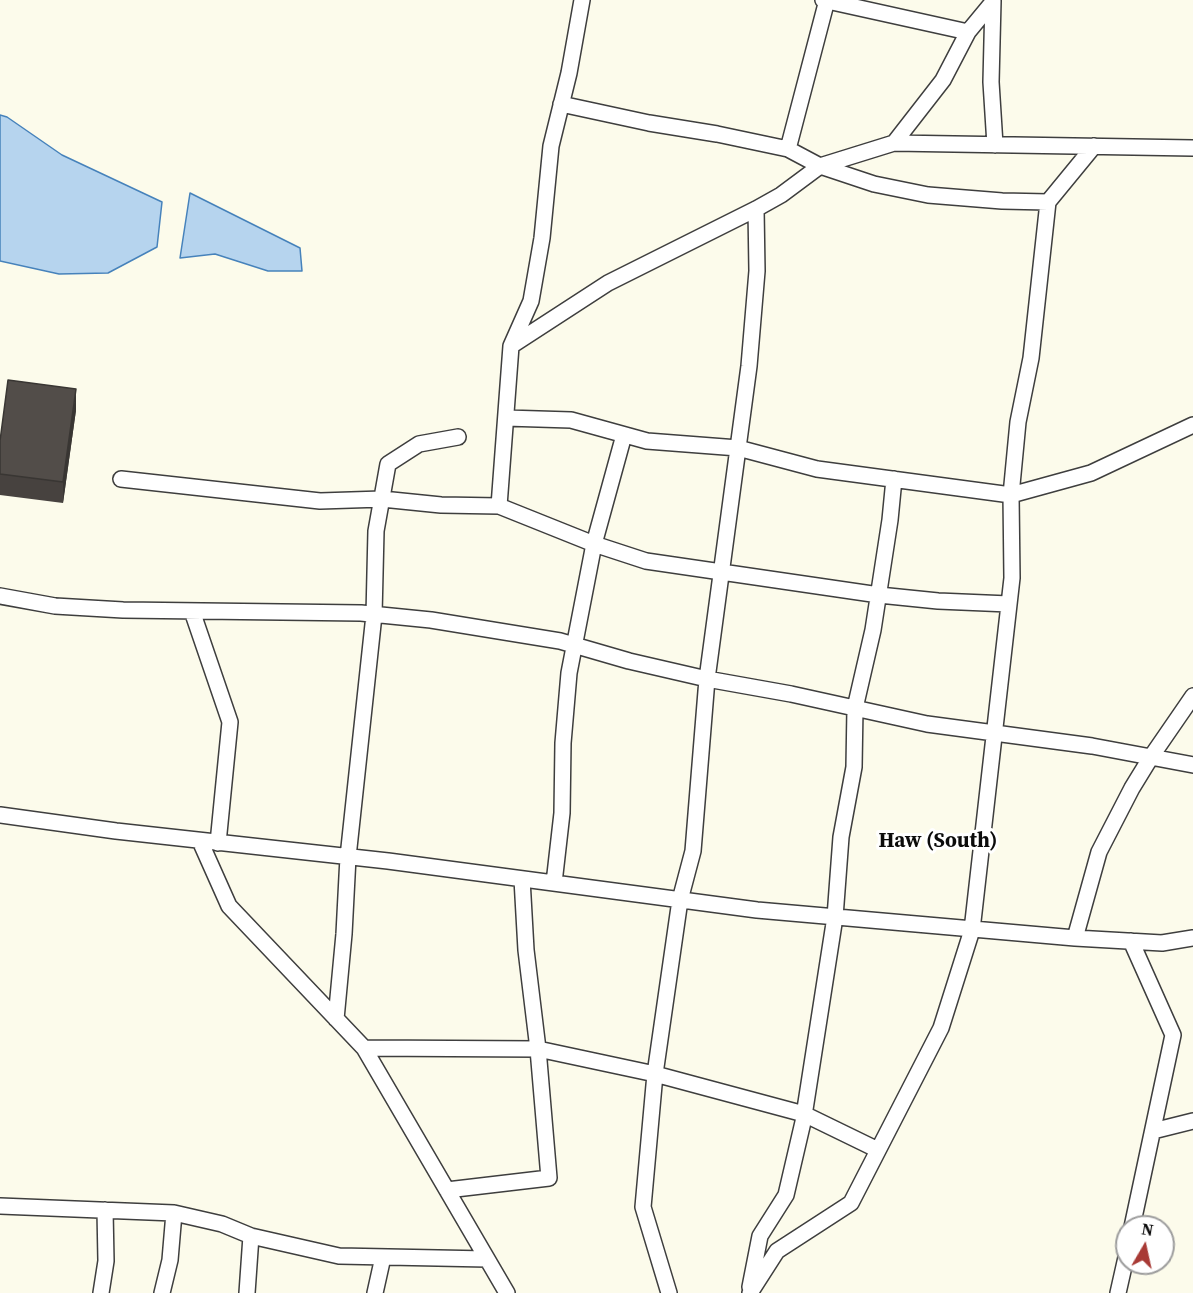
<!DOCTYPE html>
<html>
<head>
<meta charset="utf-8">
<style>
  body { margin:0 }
  #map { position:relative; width:1193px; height:1293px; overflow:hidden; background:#fcfbeb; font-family:"Source Serif 4",serif }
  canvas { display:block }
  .north { position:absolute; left:1115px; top:1215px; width:60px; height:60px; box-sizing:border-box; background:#fff; border:2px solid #9d9d9d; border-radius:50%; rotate:9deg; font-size:16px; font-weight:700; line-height:24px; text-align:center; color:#0b0b0b }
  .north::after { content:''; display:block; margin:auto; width:21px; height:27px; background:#a83a35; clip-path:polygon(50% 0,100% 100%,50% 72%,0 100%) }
</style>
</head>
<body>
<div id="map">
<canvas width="1193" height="1293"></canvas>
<div class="north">N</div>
</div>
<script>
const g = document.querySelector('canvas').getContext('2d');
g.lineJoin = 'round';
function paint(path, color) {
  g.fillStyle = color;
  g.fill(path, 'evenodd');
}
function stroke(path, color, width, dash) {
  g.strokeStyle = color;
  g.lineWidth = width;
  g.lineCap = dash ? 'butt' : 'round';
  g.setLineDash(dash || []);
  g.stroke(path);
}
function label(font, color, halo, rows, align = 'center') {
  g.font = font + ' "Source Serif 4",serif';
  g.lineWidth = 6;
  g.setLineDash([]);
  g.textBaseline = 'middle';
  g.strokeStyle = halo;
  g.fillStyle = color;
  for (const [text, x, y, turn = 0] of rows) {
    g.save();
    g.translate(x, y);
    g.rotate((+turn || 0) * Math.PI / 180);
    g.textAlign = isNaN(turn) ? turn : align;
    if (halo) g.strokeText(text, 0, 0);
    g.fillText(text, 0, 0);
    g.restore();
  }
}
const water = new Path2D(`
  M0,115l7,2 55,38 100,47 -5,45 -49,26 -49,1 -59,-13z
  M190,193l110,55 2,23h-34l-53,-17 -35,4z`);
paint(water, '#b6d4ee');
stroke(water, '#4682bb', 1.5);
const minor = new Path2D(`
  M823,0l145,32
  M993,1l-2,81 4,63
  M561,104l88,19 68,11 71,15 32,17 54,18 54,11 74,6 46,1
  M894,143l299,5
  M788,149l39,-149
  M511,346l97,-63 148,-74 25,-14 39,-29 74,-23 49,-63 25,-48 24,-29
  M506,418l65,2 76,21 91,7 79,21 194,26 80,-22 102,-48
  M121,479l199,22 62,-2 59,6 58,1 95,38 52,17 233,34 59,6 71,3
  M499,506l12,-160 20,-45 11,-63 9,-92 18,-73 13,-73
  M0,596l55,10 68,4 238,3 70,7 129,21 69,20 78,18 84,15 136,30 165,22 101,19
  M192,611l38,111 -12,121
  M0,815l116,16 272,30 369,49 318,28 87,5 31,-5
  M200,841l29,65 135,142 143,245
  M554,883l8,-70 1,-70 6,-70 25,-129 30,-109
  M1075,938l24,-86 33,-64 19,-31 42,-61
  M1131,941l42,94 -41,192
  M336,1019l8,-85 4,-77 26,-242 2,-84 12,-67 31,-20 39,-7
  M364,1048l174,1 117,25 149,40 74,36
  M1153,1131l40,-10
  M447,1190l102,-12 -11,-129 -12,-99 -4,-71
  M0,1206l174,7 48,11 29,12 88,20 148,3
  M750,1287l10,-51 26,-41 17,-73 32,-205 6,-80 13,-70 1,-59 18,-78 17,-110 4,-41
  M101,1293l5,-32 -1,-51
  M162,1293l8,-33 4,-47
  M247,1293l4,-57
  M375,1293l8,-36
  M669,1293l-26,-86 12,-133 25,-174 13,-49 14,-172 42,-313 8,-95 -1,-62
  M750,1293l27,-42 74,-48 90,-175 31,-98 40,-352 -1,-83 7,-73 13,-64 17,-156 46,-56
  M1118,1293l9,-40`);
stroke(minor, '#3e3e3e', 18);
stroke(minor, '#fff', 15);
paint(new Path2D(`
  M76,410l-13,93 -63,-8v-54z`), '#47423f');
paint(new Path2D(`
  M76,389v21l-13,93v-21z`), '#393633');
const building = new Path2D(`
  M8,380l68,9 -13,93 -63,-8v-33z`);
paint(building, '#524d49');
stroke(building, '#393633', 1.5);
label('bold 21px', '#0b0b0b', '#fff', [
  ["Haw (South)",938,842]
]);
</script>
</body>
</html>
